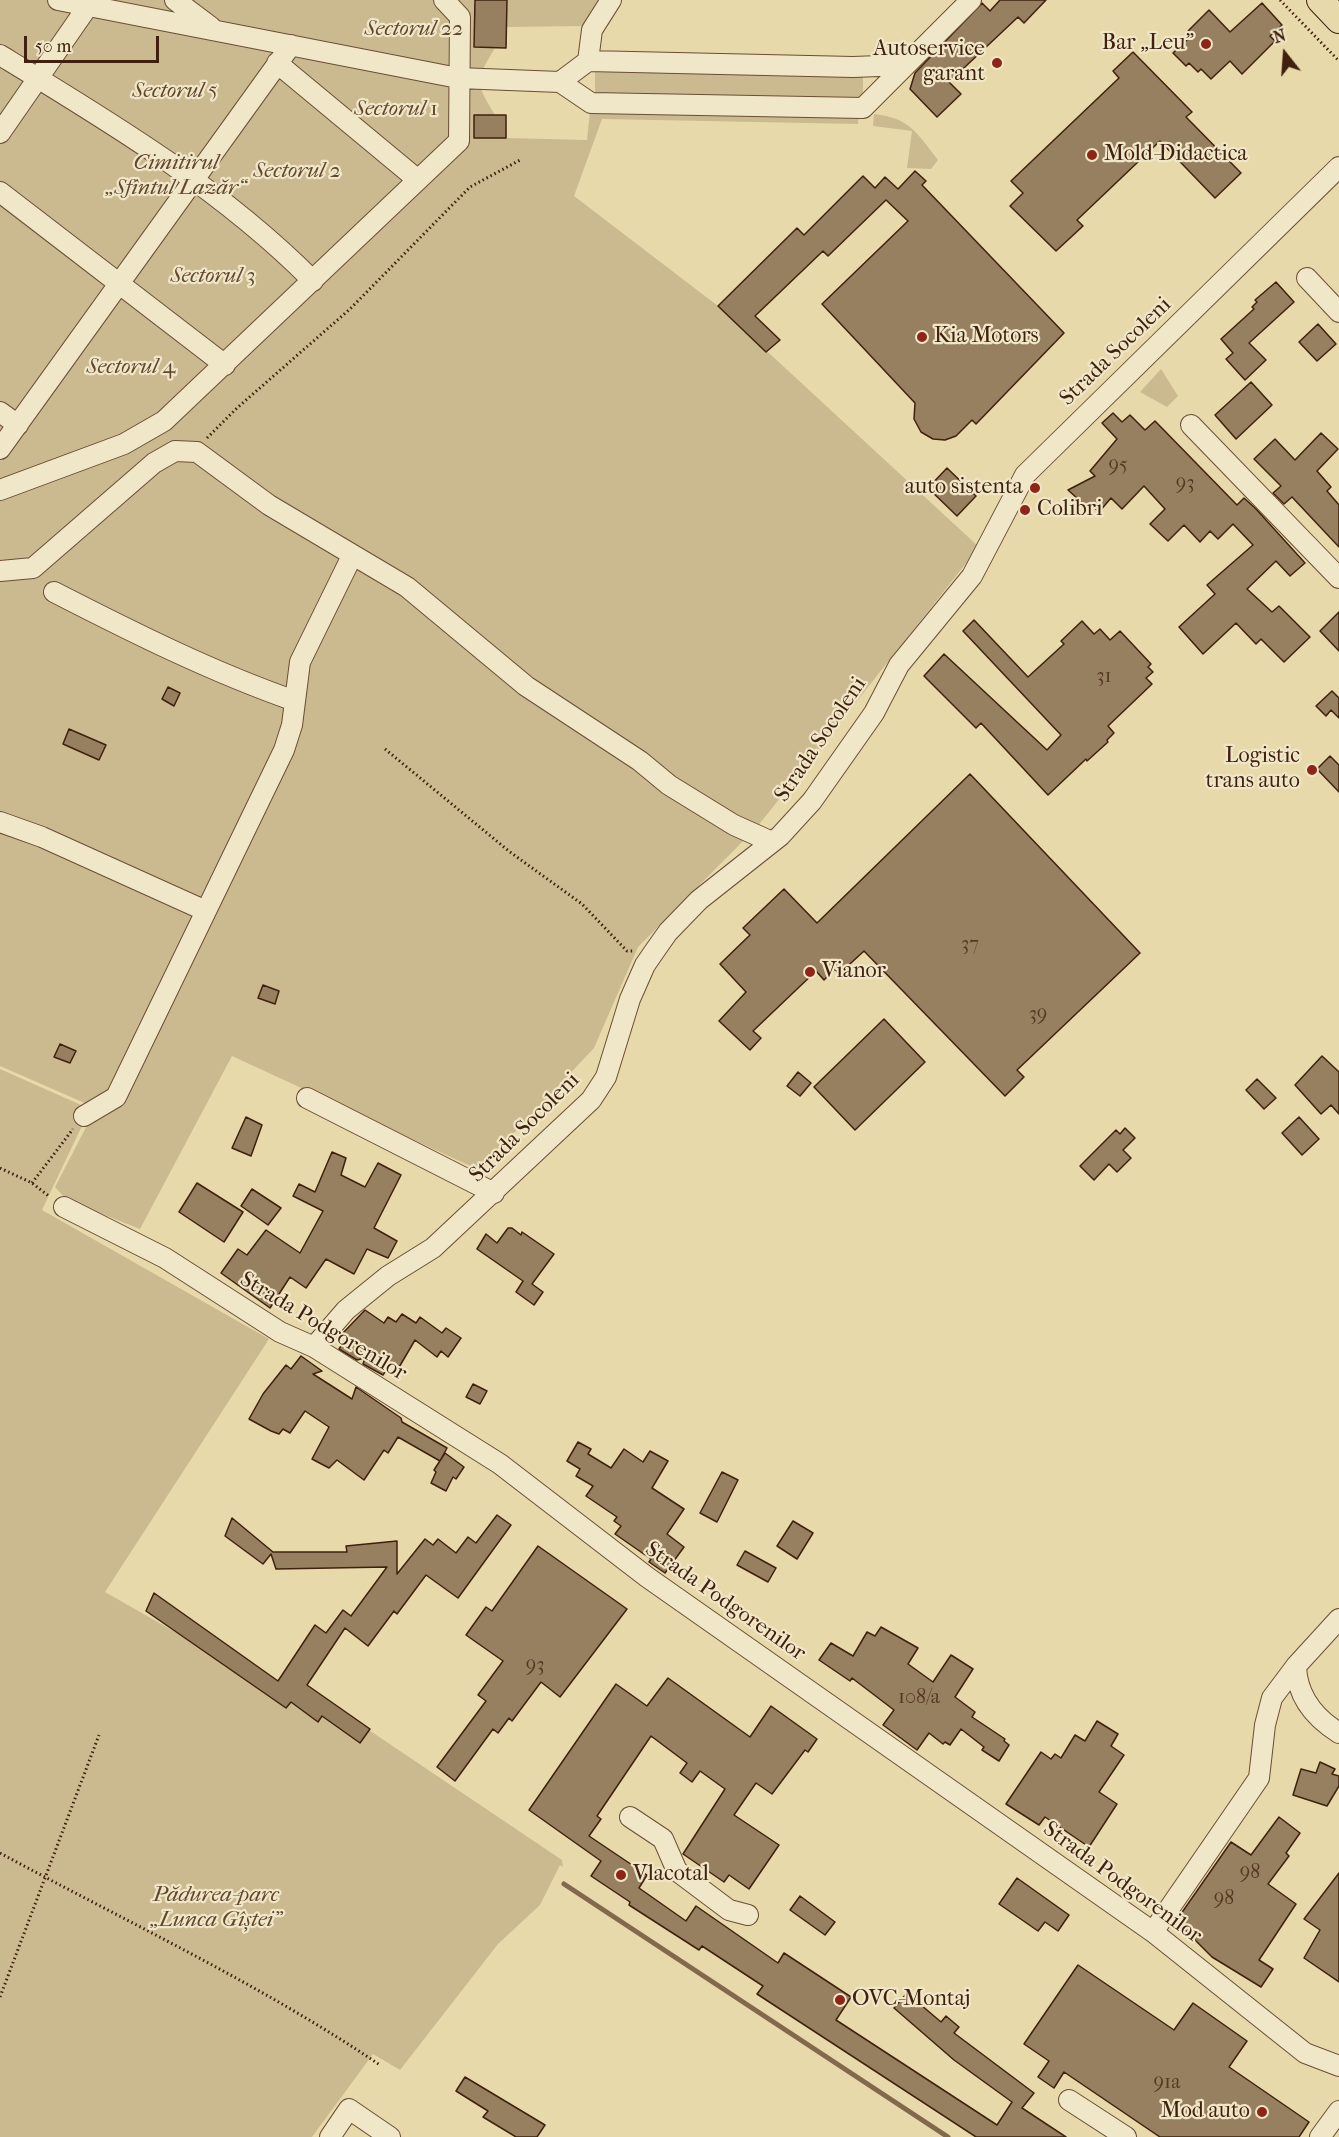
<!DOCTYPE html>
<html>
<head>
<meta charset="utf-8">
<style>
  body { margin:0 }
  #map { position:relative; width:1339px; height:2137px; overflow:hidden; background:#e8d9aa; font-family:"IM FELL French Canon",serif }
  canvas { display:block }
  .north { position:absolute; left:1255px; top:24px; width:60px; height:60px; -webkit-text-stroke:4px #f0e6c8; paint-order:stroke; rotate:343deg; font-size:16px; font-weight:700; line-height:24px; text-align:center; color:#40200e }
  .north::after { content:''; display:block; margin:auto; width:21px; height:27px; background:#40200e; clip-path:polygon(50% 0,100% 100%,50% 72%,0 100%) }
  .scale { position:absolute; left:24px; top:36px; width:135px; height:27px; box-sizing:border-box; border:3px solid #40200e; border-top:0; padding-left:8px; font-size:18px; line-height:21px; white-space:nowrap; color:#40200e; -webkit-text-stroke:4px #f0e6c8; paint-order:stroke }
</style>
</head>
<body>
<div id="map">
<canvas width="1339" height="2137"></canvas>
<div class="north">N</div>
<div class="scale">50 m</div>
</div>
<script>
const g = document.querySelector('canvas').getContext('2d');
g.lineJoin = 'round';
function paint(path, color) {
  g.fillStyle = color;
  g.fill(path, 'evenodd');
}
function stroke(path, color, width, dash) {
  g.strokeStyle = color;
  g.lineWidth = width;
  g.lineCap = dash ? 'butt' : 'round';
  g.setLineDash(dash || []);
  g.stroke(path);
}
function label(font, color, halo, rows, align = 'center') {
  g.font = font + ' "IM FELL French Canon",serif';
  g.lineWidth = 4.5;
  g.setLineDash([]);
  g.textBaseline = 'middle';
  g.strokeStyle = halo;
  g.fillStyle = color;
  for (const [text, x, y, turn = 0] of rows) {
    g.save();
    g.translate(x, y);
    g.rotate((+turn || 0) * Math.PI / 180);
    g.textAlign = isNaN(turn) ? turn : align;
    if (halo) g.strokeText(text, 0, 0);
    g.fillText(text, 0, 0);
    g.restore();
  }
}
paint(new Path2D(`
  M0,0h603l-17,26 -79,1 -1,21h-11c-20,33 -20,34 0,67h11l1,23 80,2 3,-29 269,4 -1,9 -256,-5 -28,77 144,110 261,241 -222,280 -119,120 -44,101 -115,122 -247,-114 -92,173 -73,-29 -12,-13 41,-79 -96,-42z
  M595,69l268,6v24l-268,-6z
  M874,114c36,4 43,19 64,46l-7,9 -24,-1 5,-37 -39,-5z
  M1161,369l17,27 -11,11 -27,-15z
  M0,1069l90,40 -48,101 227,129 -164,253 72,41 109,72 16,-20 260,175 1,7 -3,-2 -20,40 -42,39 -98,126 -27,-16 -61,83h-312z`), '#cbba8f');
stroke(new Path2D(`
  M564,1884l384,253`), '#83694c', 5);
const building = new Path2D(`
  M475,0h32l-1,48 -32,-1z
  M1000,0h46l-22,23 -6,-6 -69,65 12,12 -24,23 -27,-28 5,-16 67,-70 8,8z
  M1262,3l20,22 -12,11 5,5 -33,33 -12,-13 -19,18 -10,-10 -3,3 -9,-9 -3,3 -13,-13 17,-16 -4,-4 23,-23 21,22z
  M1133,52l59,60 -6,5 55,56 -26,25 -55,-57 -83,79 6,6 -27,25 -46,-45 13,-13 -12,-12 108,-103 -6,-7z
  M474,115h32v23h-32z
  M915,171l11,10 -4,4 142,148 -88,91 -4,-4 -16,16 -11,4 -12,-1 -12,-7 -7,-13 1,-16 -93,-99 86,-83 -22,-21 -58,56 -5,-5 -68,65 25,24 -14,12 -48,-46 79,-78 7,7 59,-59 12,12 10,-11 13,12z
  M1276,282l18,20 -45,41 17,17 -21,20 -19,-21 7,-6 -12,-14 33,-30 -2,-2 5,-5 -2,-2z
  M1318,324l18,20 -19,17 -18,-19z
  M1251,382l21,23 -36,34 -21,-24z
  M1113,413l9,9 8,-7 15,15 10,-9 82,84 7,-7 12,11 49,54 -15,13 -14,-15 -29,28 25,23 7,-6 31,31 -26,25 -23,-23 -5,5 -20,-21 -33,31 -24,-27 36,-33 -8,-9 46,-40 -20,-21 -15,15 -8,-8 -10,11 -16,-17 -16,16 -18,-17 15,-15 -21,-23 -22,23 -11,-11 -12,14 -8,-7 -3,3 -20,-18 27,-14 -5,-5 27,-32 -15,-16z
  M1321,433l17,16 -21,22 14,16 -4,4 12,14v42l-47,-50 -8,7 -11,-11 8,-7 -27,-27 21,-20 20,21z
  M947,468l29,28 -19,20 -29,-28z
  M1339,612v39l-19,-20z
  M974,620l54,57 36,-33 -3,-3 21,-20 12,13 6,-5 10,11 10,-9 31,33 -3,3 5,5 -7,6 6,6 -44,42 6,7 -7,7 1,2 -21,19 -1,-2 -38,36 -67,-72 -5,5 -52,-52 20,-22 103,96 14,-15 -98,-104z
  M168,687l12,6 -6,13 -12,-7z
  M1332,691l7,7v20l-8,-8 -5,6 -10,-10z
  M69,729l37,16 -7,15 -36,-16z
  M1330,756l9,9v27l-22,-23z
  M970,774l170,179 -123,117 7,7 -19,19 -141,-145 -25,23 -4,-5 -11,11 -8,-9 -63,60 8,7 -11,12 -31,-29 27,-29 -26,-28 30,-29 -7,-7 41,-39 33,34z
  M263,985l16,6 -4,13 -17,-6z
  M884,1019l41,43 -70,68 -41,-43z
  M60,1044l16,7 -6,12 -16,-6z
  M1322,1056l17,16v42l-8,-9 -10,9 -26,-29z
  M798,1072l13,11 -11,13 -13,-10z
  M1257,1079l19,19 -12,11 -18,-19z
  M246,1117l16,8 -11,31 -19,-8z
  M1299,1117l20,22 -17,16 -20,-22z
  M1125,1128l10,10 -12,12 8,8 -14,14 -8,-8 -15,16 -14,-14 36,-36 4,4z
  M332,1152l14,6 -5,17 24,12 13,-24 23,12 -27,53 23,13 -9,17 -21,-9 -13,25 -28,-15 -20,29 -16,-11 -20,31 -49,-35 17,-24 9,6 19,-25 34,23 23,-42 -30,-15 6,-12 16,8z
  M197,1183l46,29 -19,30 -45,-30z
  M252,1189l29,19 -13,17 -27,-19z
  M508,1228h4l9,7 1,-3 32,22 -22,30 11,8 -9,13 -18,-13 7,-11 -46,-32 9,-15 11,9z
  M365,1310l19,13 4,-6 8,5 6,-8 14,9 4,-6 22,16 4,-5 15,10 -13,19 -7,-6 -4,6 -22,-17 -17,29 -8,-5 -7,11 -20,-11 2,-6 -8,2 -18,-11 8,-12 -5,-3z
  M301,1356l21,15 -9,3 39,25 4,-12 45,31 1,4 45,26 -7,13 -42,-24 -10,16 -4,-3 -20,30 -27,-20 -8,8 -17,-9 17,-32 -24,-16 -15,22 -7,-4 -4,5 -8,-3 -22,-12 14,-25 23,-29 5,4z
  M473,1384l14,7 -7,13 -14,-7z
  M578,1442l13,7 -3,5 23,14 13,-19 19,13 7,-11 18,10 -16,27 32,21 -17,25 17,13 -19,26 -16,-11 2,-3 -36,-25 6,-8 -7,-5 3,-4 -31,-21 7,-10 -17,-10 4,-7 -13,-8z
  M445,1453l19,14 -8,12 -3,-2 -7,14 -15,-8 5,-11 -2,-2z
  M722,1472l16,8 -21,42 -17,-9z
  M497,1515l14,10 -53,73 -32,-23 -29,39 -3,-3 -26,35 -23,-18 -38,57 63,44 -10,14 -38,-27 -4,6 -27,-20 -5,6 -140,-97 8,-18 124,88 37,-56 11,8 17,-23 8,6 36,-49 -111,2 -5,-15 -8,10 -38,-28 7,-18 41,34h74l-1,-6 51,-5v33l28,-35 8,6 5,-6 18,14 12,-16 8,6z
  M793,1521l20,12 -16,26 -20,-13z
  M538,1546l89,63 -67,88 -19,-15 -29,39 -3,-3 -11,15 -5,-4 -38,52 -18,-14 49,-66 -8,-6 25,-34 -37,-26 20,-28 6,4z
  M745,1551l31,17 -8,14 -31,-17z
  M881,1627l37,21 -10,16 25,18 18,-27 22,14 -18,28 20,15 -3,5 33,22 -1,2 5,4 -10,16 -17,-11 2,-3 -23,-18 -11,16 -5,-3 -2,2 -14,-11 -12,17 -34,-25 11,-15 -42,-32 -2,3 -31,-21 12,-17 22,13 14,-24 8,4z
  M668,1678l82,59 21,-31 46,33 -9,13 -3,-2 -33,44 -16,-11 -22,32 45,30 -30,44 -20,-14 -5,7 -41,-28 42,-65 -25,-18 -8,11 -12,-9 7,-10 -36,-27 -54,80 4,3 -12,17 58,39 -8,13 47,33 10,-15 82,57 6,-10 67,44 -15,23 161,105 15,-23 -58,-42 -60,-52 13,-15 34,29 5,-6 13,11 -5,6 80,60 -12,15 44,29h-90l-219,-143 6,-8 -61,-40 -3,4 -70,-45 1,-3 -39,-26 10,-15 -72,-51 87,-126 31,22z
  M1097,1721l21,13 -7,12 13,9 -25,37 18,12 -28,43 -44,-30 -6,8 -33,-21 35,-52 10,7 4,-5 6,4 14,-23 10,6z
  M1320,1762l15,7 -3,5 7,2v10l-12,20 -34,-11 8,-26 15,4z
  M1279,1817l21,16 -14,20 3,3 -21,28 28,20 -37,56 14,9 -12,18 -49,-30 -36,-36 55,-79 20,13z
  M1339,1873v109l-35,-24 16,-28 -16,-11z
  M1017,1878l52,37 -11,16 -13,-9 -7,9 -39,-27z
  M800,1896l35,26 -10,13 -35,-25z
  M1078,1965l96,65 19,-27 54,38 -18,26 80,55 -10,15h-139l-96,-65 -10,16 -16,-11 11,-16 -25,-17z
  M465,2077l80,48 -8,12h-21l-33,-20 5,-6 -32,-20z`);
paint(building, '#97805f');
stroke(building, '#40200e', 1.5);
const minor = new Path2D(`
  M58,0l400,78 102,4 31,21 272,5 108,-108
  M175,0l36,27
  M0,55c110,67 222,134 313,226
  M588,61l4,-31 19,-30
  M277,63l141,117
  M560,82l28,-21 265,6 53,-2
  M0,133l88,-127
  M0,192l225,173
  M1307,278l32,34
  M0,412l18,13
  M1191,425l148,153
  M0,449l291,-404
  M0,490l124,-46 40,-23 295,-280 1,-124 -16,-17
  M0,571l33,-3 121,-105 21,-12 22,1 72,53 138,82 119,99 114,75 29,24 65,40 38,17
  M54,592c78,40 158,80 241,109
  M0,822l42,15 164,74
  M307,1098l187,95
  M84,1116l32,-19 168,-347 8,-25 8,-63 52,-106
  M64,1207l101,51 115,74 34,15 186,117 147,113 506,355 152,121 34,13
  M314,1347l32,-37 42,-34 45,-28 158,-148 15,-23 24,-78 15,-34 11,-16 12,-17 31,-32 81,-64 32,-35 62,-88 25,-48 73,-89 53,-101 314,-308
  M1296,1666c1,30 19,52 43,67
  M630,1817l33,22 14,32 52,39 19,5
  M1153,1932l106,-154 6,-53 7,-27 24,-32 43,-47
  M1069,2100l57,37
  M330,2137l19,-28 41,28
  M1320,2137l19,-26`);
const major = new Path2D(`
  M1320,0l19,20`);
stroke(minor, '#6a4e35', 22);
stroke(major, '#40200e', 28);
stroke(new Path2D(`
  M1280,0l59,61
  M207,438l30,-30 113,-99 120,-122 52,-28
  M385,749l125,103 72,52 45,47h7
  M0,1168l32,15 18,14
  M32,1183l41,-54
  M0,1853c127,69 260,131 380,212
  M0,1997l99,-262`), '#40200e', 3, [1.5, 3]);
stroke(minor, '#f0e6c8', 20);
stroke(major, '#e8d9aa', 26);
for (const [x, y, r, color] of [
  [1206,44,6,"#8f2418"],
  [997,63,6,"#8f2418"],
  [1092,155,6,"#8f2418"],
  [922,337,6,"#8f2418"],
  [1035,488,6,"#8f2418"],
  [1025,510,6,"#8f2418"],
  [1312,770,6,"#8f2418"],
  [810,972,6,"#8f2418"],
  [621,1875,6,"#8f2418"],
  [840,2000,6,"#8f2418"],
  [1262,2112,6,"#8f2418"]
]) {
  const dot = new Path2D();
  dot.arc(x, y, r, 0, 2 * Math.PI);
  g.fillStyle = color;
  g.fill(dot);
  stroke(dot, '#f0e6c8', 2);
}
label('20px', '#563822', null, [
  ["95",1118,466],
  ["93",1185,484],
  ["31",1104,677],
  ["37",970,945],
  ["39",1038,1015],
  ["93",535,1666],
  ["108/a",919,1698],
  ["98",1250,1873],
  ["98",1224,1899],
  ["91a",1167,2083]
]);
label('italic 22px', '#63462e', '#f0e6c8', [
  ["Sectorul 22",414,30],
  ["Sectorul 5",175,92],
  ["Sectorul 1",396,110],
  ["Cimitirul",176,164],
  ["„Sfîntul Lazăr“",176,189],
  ["Sectorul 2",297,172],
  ["Sectorul 3",213,277],
  ["Sectorul 4",131,368],
  ["Pădurea-parc",216,1896],
  ["„Lunca Gîștei”",216,1921]
]);
label('22px', '#40200e', '#f0e6c8', [
  ["Bar „Leu”",1194,44,"right"],
  ["Autoservice",985,50,"right"],
  ["garant",985,75,"right"],
  ["Mold-Didactica",1104,155],
  ["Kia Motors",934,337],
  ["auto sistenta",1023,488,"right"],
  ["Colibri",1037,510],
  ["Logistic",1300,757,"right"],
  ["trans auto",1300,782,"right"],
  ["Vianor",822,972],
  ["Vlacotal",633,1875],
  ["OVC-Montaj",852,2000],
  ["Mod auto",1250,2112,"right"]
], 'left');
label('22px', '#40200e', '#f0e6c8', [
  ["Strada Socoleni",1116,352,-44],
  ["Strada Socoleni",821,740,-56],
  ["Strada Socoleni",525,1128,-45],
  ["Strada Podgorenilor",323,1327,31],
  ["Strada Podgorenilor",725,1602,35],
  ["Strada Podgorenilor",1122,1883,36]
]);
</script>
</body>
</html>
